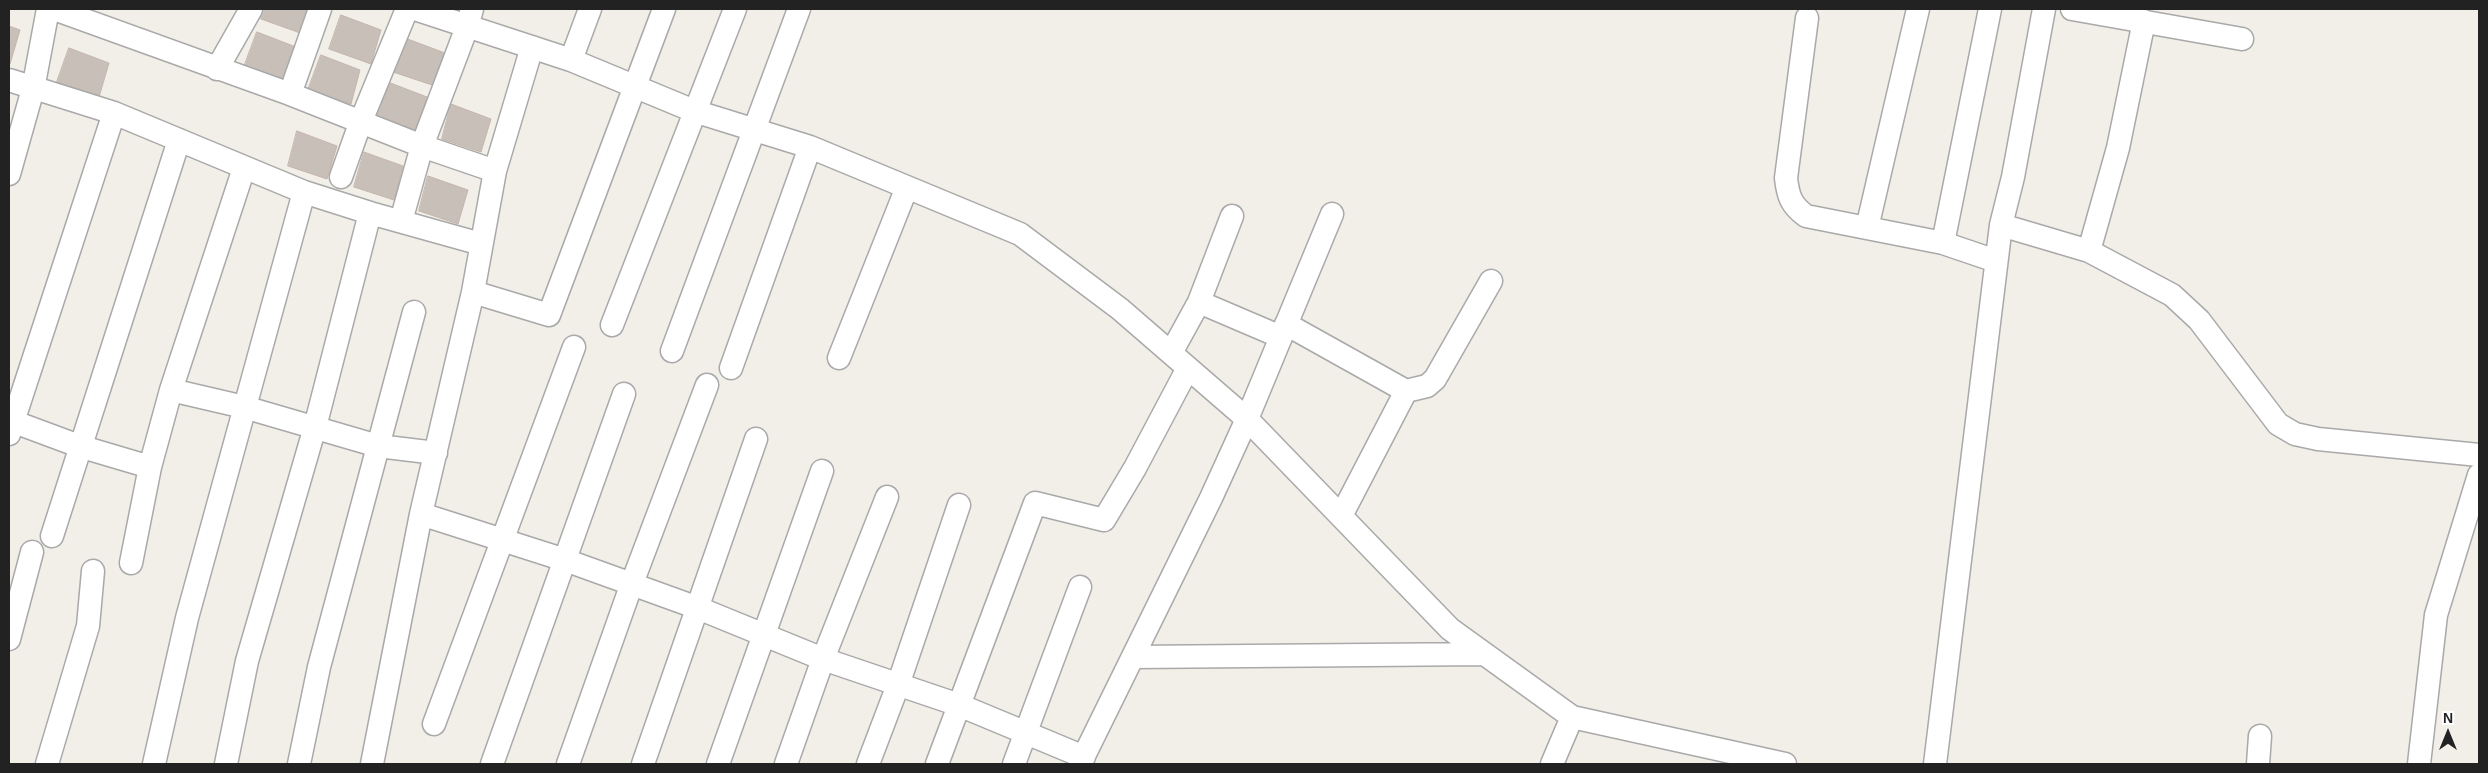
<!DOCTYPE html>
<html>
<head>
<meta charset="utf-8">
<style>
  body { margin:0 }
  #map { position:relative; width:2488px; height:773px; overflow:hidden; background:#f2efe9; font-family:Helvetica,sans-serif }
  canvas { display:block }
  .frame { position:absolute; inset:0; border:10px solid #222; pointer-events:none }
  .north { position:absolute; left:2423px; top:708px; width:50px; height:50px; -webkit-text-stroke:4px #fff; paint-order:stroke; rotate:0deg; font-size:14px; font-weight:700; line-height:20px; text-align:center; color:#222 }
  .north::after { content:''; display:block; margin:auto; width:18px; height:22px; background:#222; clip-path:polygon(50% 0,100% 100%,50% 72%,0 100%) }
</style>
</head>
<body>
<div id="map">
<canvas width="2488" height="773"></canvas>
<div class="frame"></div>
<div class="north">N</div>
</div>
<script>
const g = document.querySelector('canvas').getContext('2d');
g.lineJoin = 'round';
function paint(path, color) {
  g.fillStyle = color;
  g.fill(path, 'evenodd');
}
function stroke(path, color, width, dash) {
  g.strokeStyle = color;
  g.lineWidth = width;
  g.lineCap = dash ? 'butt' : 'round';
  g.setLineDash(dash || []);
  g.stroke(path);
}
const building = new Path2D(`
  M265,9h46l-8,25 -42,-15z
  M341,15l40,15 -10,34 -42,-15z
  M9,26l11,4 -10,34 -1,-1z
  M257,32l39,15 -9,34 -43,-14z
  M405,38l40,15 -10,33 -42,-14z
  M69,48l40,15 -10,34 -42,-15z
  M321,55l39,15 -9,34 -43,-14z
  M388,82l39,15 -10,34 -42,-15z
  M451,104l40,15 -10,33 -39,-13z
  M297,131l40,15 -10,33 -39,-13z
  M364,152l39,14 -9,34 -40,-13z
  M428,176l40,14 -10,34 -39,-13z`);
paint(building, '#c7bfb8');
stroke(building, '#c4b6ab', 1);
const street = new Path2D(`
  M54,9l236,85 132,52 73,25
  M415,9l156,51 123,51 116,36 210,87 100,75 127,110 203,210 122,88 213,47
  M2072,9l170,30
  M1807,18l-21,160c2,18 5,27 20,38l137,27 53,18
  M571,60l19,-51
  M217,69l34,-60
  M9,80l105,33 190,79 66,21 111,31
  M290,94l30,-85
  M9,174l24,-85 15,-80
  M341,177l20,-56 46,-112
  M401,221l21,-75 45,-119 5,-18
  M2001,225l88,26 83,44 27,25 79,104 17,10 23,5 161,16
  M1867,228l51,-219
  M1943,243l47,-234
  M2089,251l29,-103 26,-127
  M473,292l76,23 115,-306
  M1199,302l33,-86
  M1286,324l120,67 21,-5 8,-7 56,-98
  M612,325l123,-316
  M672,351l127,-342
  M1171,353l28,-51 82,35
  M839,358l68,-171
  M731,368l79,-221
  M171,390l73,17 134,39 58,7
  M9,420l70,26 71,21 21,-77 73,-222
  M9,434l105,-321
  M421,514l144,46 133,48 125,51 136,46 125,52
  M1341,516l65,-125
  M52,536l127,-396
  M131,563l19,-96
  M9,639l23,-87
  M1133,657l351,-3
  M434,724l140,-377
  M47,764l41,-138 5,-55
  M154,764l33,-146 117,-426
  M226,764l21,-103 68,-234 55,-214
  M299,764l20,-97 95,-355
  M372,764l49,-250 52,-222 22,-121 37,-124
  M492,764l132,-370
  M568,764l63,-178 76,-201
  M643,764l113,-325
  M718,764l104,-293
  M786,764l37,-105 64,-162
  M868,764l30,-79 61,-180
  M937,764l98,-261 69,17 31,-52 53,-100
  M1014,764l66,-177
  M1080,764l131,-266 36,-79 85,-205
  M1552,764l20,-47
  M1935,764l66,-539 12,-48 31,-168
  M2258,764l2,-28
  M2419,764l17,-149 43,-140`);
stroke(street, '#a9a9a9', 25);
stroke(street, '#fff', 22);
</script>
</body>
</html>
